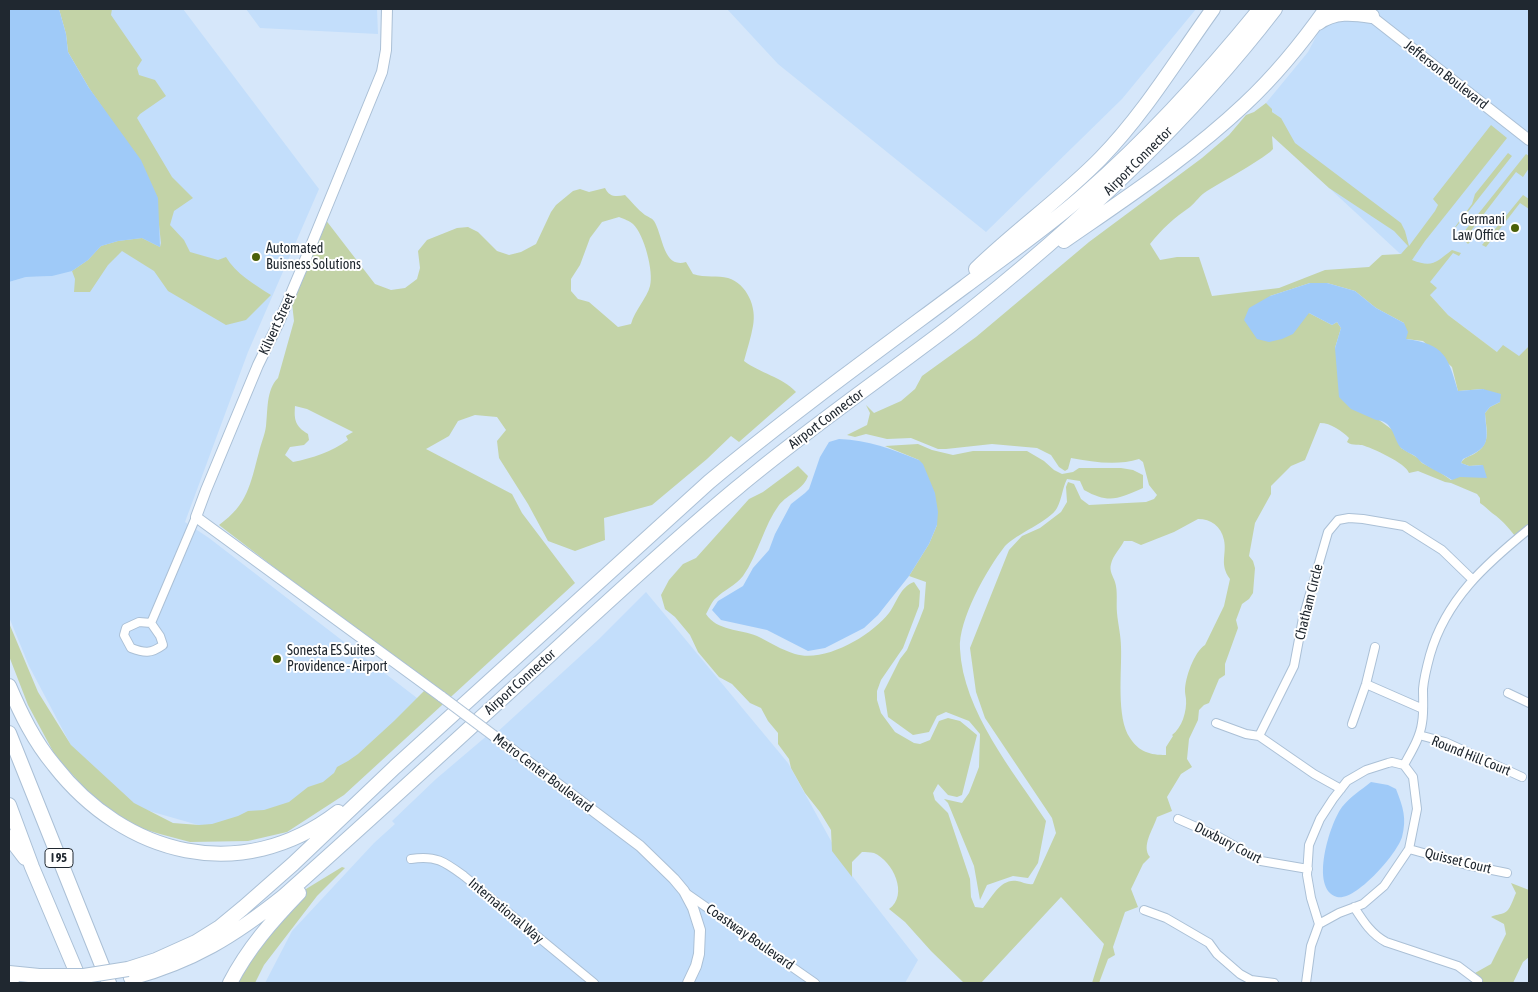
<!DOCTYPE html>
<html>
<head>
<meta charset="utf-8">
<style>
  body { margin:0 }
  #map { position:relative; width:1538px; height:992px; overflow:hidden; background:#d6e7fa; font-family:"Asap Condensed",sans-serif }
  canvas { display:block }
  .frame { position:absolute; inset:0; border:10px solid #202830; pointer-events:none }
</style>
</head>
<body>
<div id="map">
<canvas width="1538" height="992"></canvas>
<div class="frame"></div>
</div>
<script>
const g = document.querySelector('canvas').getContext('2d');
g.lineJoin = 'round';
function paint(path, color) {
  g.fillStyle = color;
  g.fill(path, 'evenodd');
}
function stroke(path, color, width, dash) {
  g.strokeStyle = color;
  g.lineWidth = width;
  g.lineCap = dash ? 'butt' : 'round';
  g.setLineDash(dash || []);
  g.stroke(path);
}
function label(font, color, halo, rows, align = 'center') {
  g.font = font + ' "Asap Condensed",sans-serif';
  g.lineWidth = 4;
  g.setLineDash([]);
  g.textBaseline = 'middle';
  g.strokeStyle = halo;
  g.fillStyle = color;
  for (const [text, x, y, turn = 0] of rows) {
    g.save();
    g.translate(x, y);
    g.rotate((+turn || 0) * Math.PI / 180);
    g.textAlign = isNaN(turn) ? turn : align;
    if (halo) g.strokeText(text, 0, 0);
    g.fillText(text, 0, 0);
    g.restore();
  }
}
paint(new Path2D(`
  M104,9h79l136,180 -71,163 -63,170 24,16 221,170 -71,71 -143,51 -81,-23 -59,-52 -47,-89 -20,-49v-335l17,-5 26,-1z
  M246,9h131l1,25 -118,-6z
  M727,9h469l-74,90 -136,133 -208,-168z
  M1378,9h151v337l-10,11 -22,-5 -49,-37 -18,-20 -21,-33 -137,-127 9,-17 -9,-6 -6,-9 42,-51 13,-25 12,-9 37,1z
  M646,592l142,171 58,105 72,92 -13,23h-640l27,-52 82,-88 21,-19 -3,-3 44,-42 53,-45 5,1 105,-96z`), '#c3defb');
paint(new Path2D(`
  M59,9h53l-1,6 31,45 -5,8 2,7 16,5 11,16 -26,18 -3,4 35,59 21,21 -19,13 -4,14 14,15 6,12 28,8 8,-3c9,16 29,28 45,38l-25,25 -20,5 -58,-34 -14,-20 -32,-20 -14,14 -18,27h-16l1,-13 -3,-8 16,-11 13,-14 17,-5 24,-3 18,9 1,-4 -2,-18 -56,-117 -14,-20 -21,-36 -2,-18z
  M1266,103l6,6v3l9,6 14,25 106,80 4,8 4,15 26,-35 3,-6 -5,-6 58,-74 16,13 -82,103 -13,19c21,8 24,2 40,-10l9,3 -2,3 -6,-3 -23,29 7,6 -7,7 18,20 49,37 6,-7 16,11 10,-10v186l-9,10c-10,-12 -15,-20 -28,-29 -4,-3 -7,-7 -12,-10v-5l-3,-4 -26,-11 -6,-1 -27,-11 -9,2c-3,-10 -37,-25 -47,-28 -7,-1 -10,1 -15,-3l2,-4c-7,-7 -18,-15 -29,-15l-15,37 -14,6 -20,20v8l-16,29 -6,33 4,5 2,7 -2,25 -4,6 -7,5 -6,16 2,8 -13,36v11l-6,4 -10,24 -5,2 -5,5 -1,10 -9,19 -2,20 5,8 -11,7 -14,23 5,14 -15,6c-4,13 -16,29 -7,40l-7,7 -12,25 7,18 -13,5 -12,35 2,8 -7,4 -9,24h-7l12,-39 -43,-47 -80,86h-17l-33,-32 -26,-29 -16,-13c20,-14 4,-48 -15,-56 -4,-1 -8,-1 -12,-1l-10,10v15l-20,-26 -1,-21 -11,-18 -15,-19 -14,-25 -2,-9 -11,-15v-11l-10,-12 -7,-13 -11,-5 -18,-19 -13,-7 -21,-25 -8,-17 -15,-18 -10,-8 -4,-14 8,-15 14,-16 13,-6 53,-59 14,-7 35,-26 10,10c-4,13 -20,18 -29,29 -15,20 -21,50 -36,71 -8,10 -19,14 -27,22 -4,3 -7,11 -10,16 11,17 34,15 51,22 12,6 25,14 38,18 30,9 76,-18 94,-41 8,-11 11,-26 25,-31l6,9 -1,15 -16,42 -22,32 -4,11v9l4,13 14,19 19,11 6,1 10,-4 9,-19 9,-3 12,3 17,14 -15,60 -5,2 -9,-2 -10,-11 -5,9 2,7 13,13 22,66 1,18 4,10 8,1c9,-11 18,-30 34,-27 6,1 10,4 16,3l23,-51 -4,-15 -67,-100 -9,-26 -6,-44 39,-98 13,-14 18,-8 21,-16 6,-10 -1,-15 2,-5 6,2 7,15 8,6 57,-3 8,-3 3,-4 -8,-10 -6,-23 -4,-3c-22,7 -46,3 -68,-1l-3,11 -3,2 -6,-4 -8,-12 -14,-7 -45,-4 -46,5h-8l-27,-11 -24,1 -21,-5 -11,3 -8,-2 20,-10 3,-12 -4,-8 8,8 27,-12 14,-12 7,-13 54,-39 113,-95 113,-84 27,-23 17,-20 8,-3zM1272,136l57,52 65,43 14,15 -7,8 -19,1 -13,12 -44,3 -46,18 -67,8 -13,-39h-22l-17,3 -10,-16c12,-15 24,-26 40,-37 6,-5 10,-12 17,-16 21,-13 43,-24 63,-39l3,-3zM1310,283h17l28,8 21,17 28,15 2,16 17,2 29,26 6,24 25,-2 17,13 -10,5 -5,6c1,17 7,31 -11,41 -5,3 -10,3 -13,9l8,3 14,-1 -32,15 -13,-9 -16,-8 -4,-5 -17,-10 -7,-17 -15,-11 -44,-72 6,-20 -4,-6 -5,3 -23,-12 -39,-17zM1198,519c13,0 23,7 26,21 3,15 -5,24 6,39l-6,27 -19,39c-11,7 -20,33 -20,46 0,2 1,7 1,8 1,12 -4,29 -14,36l1,1 -7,11v8c-16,0 -27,-3 -36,-17 -14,-20 -8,-67 -9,-91 0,-11 -3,-23 -4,-34 -1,-10 1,-22 -2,-31 -2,-6 -6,-11 -4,-18 2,-9 9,-15 13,-23h8l9,4 33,-13z
  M1508,153l4,3 -56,71h-1l17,-23 3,-10z
  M1526,154l3,2v12l-6,9 -7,-5 -49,64 5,4 -4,4 -6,-6 1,-5z
  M605,188c4,9 11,9 20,7 6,6 12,14 20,20 3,2 7,3 9,6 9,14 9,48 32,41l7,12c12,4 25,1 35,4 19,6 29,29 25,48 -2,12 -6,23 -9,35 16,12 38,16 52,31l-57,50 -8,-6 -24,23 -55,46 -48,13 1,22 -30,11 -27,-10 -20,-37 -29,-46 -2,-17 9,-11 -9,-13 -22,-2 -17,6 -9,15 -23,13 86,45 10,19 53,70 -231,212 -57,37 -39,9 -58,1 -30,-8 -30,-9 -42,-29 -5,-10 -27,-29 -28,-52 -19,-49v-33l29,69 33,53 63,58 39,20 26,2 13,-1 26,-8 10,-5 16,-1 25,-8 19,-15 15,-5 11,-9 3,-6 11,-6 10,-7 36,-33 35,-35 -210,-161c29,-21 31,-40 40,-73 2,-9 6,-17 7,-26 2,-16 0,-36 12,-48l16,-57 -2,-18 33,-84 50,65 16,6 14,-2 12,-9 3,-11 -2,-17 9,-11 30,-12 11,-1 10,5 19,19 12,4 12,-3 15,-8 15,-32 5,-7 17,-14 7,-2 9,3zM619,217c5,2 11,4 14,7 11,10 21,48 17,62 -3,12 -15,24 -19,38l-13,3 -29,-25 -11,-3 -7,-8v-12l9,-14 10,-27 12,-16zM295,406l12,3 46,23 -7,4 2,4c-17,12 -35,18 -55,22l-8,-7 5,-8 14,-2 5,-5 -1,-6c-13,-8 -14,-14 -13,-28z
  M1523,195l6,4v10l-9,-6 -34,44 -4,-2z
  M918,444l14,6 21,5 20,-4h54l17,10 10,9 8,4 11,-2 6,-4h42l12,2 10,5v13c-25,11 -34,16 -59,2l-4,-9 -13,-2c-5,10 -5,20 -10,29 -6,12 -42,27 -52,38 -18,23 -47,74 -45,103 3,62 53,122 86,172l-8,42 -10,15 -15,-2 -26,9 -7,15 -6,-34 -26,-63 -4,-4 18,4 7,-10 10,-26 1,-33 -11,-13 -23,-9 -9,4 -8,16 -16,3 -25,-18 -4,-26 16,-32 7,-9 12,-29 5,-13 2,-26 -17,-6 20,-32 8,-19 -18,-65 -34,-14z
  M342,867l3,1 -28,28 -53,69 -9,18h-21l60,-83 12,-11z
  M1511,883l18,7v67l-6,5 -10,21h-34l-4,-10 16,-9 15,-30 -2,-10 -13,-7c5,-3 9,-2 13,-4 6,-2 9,-14 12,-20z`), '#c3d3a7');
paint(new Path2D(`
  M9,9h50l7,25 2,18 21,36 52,72 17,38 2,49 -18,-9 -24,3 -17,5 -13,14 -16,11 -20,5 -26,1 -17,5z
  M1310,283h17l28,8 21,17 28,15 4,9 -2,7c39,5 42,18 52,52l25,-2 18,5 -1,8 -10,5 -5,6c2,29 7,33 -22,46l-2,4 8,3 14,-1 4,13 -27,-1 -8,3c-9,-6 -19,-10 -28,-16 -4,-2 -5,-5 -9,-8 -4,-2 -10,-5 -14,-8 -8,-9 -7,-27 -25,-28l-25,-11 -12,-12 -4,-49 6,-20 -4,-6 -5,3 -23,-12 -16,21 -11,5 -13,3 -12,-3 -13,-19 5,-12 21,-12z
  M839,439c30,1 52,10 80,21l4,4 12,29 3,19 -1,13 -8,19 -20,32 -31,39 -14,13 -39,20 -17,3 -41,-21 -46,-10 -9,-10 6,-9 25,-15 10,-18 16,-18 6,-16 16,-30 14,-11 4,-4 11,-32 9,-15z
  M1371,782l17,3 8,4c7,18 11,29 6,48 -5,17 -47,65 -65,60 -28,-8 -7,-74 5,-90 8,-10 19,-17 29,-25z`), '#9fcaf8');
const street = new Path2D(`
  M151,623l9,13 3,9c-12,9 -19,8 -32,3l-7,-13 2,-7 13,-6 12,1 45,-106
  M1366,684l57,25
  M1508,693l21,10
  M1216,723l30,11 13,2
  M1352,724l14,-40 9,-37
  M1419,735l26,7 77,35
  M1404,765c7,-13 16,-27 18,-42 2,-11 1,-22 1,-34 1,-11 4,-23 7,-34 16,-56 56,-91 99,-126
  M1341,789l-27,-15 -55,-38 35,-70 9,-48 25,-86 10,-12 11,-2 14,1 41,7 38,24 30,29
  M1178,819l41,18 42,24 47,8
  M1409,849l58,16 40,8
  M411,859c25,-4 34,3 53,17l130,107
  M686,893l129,90
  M1354,907c9,14 17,27 32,35l72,24 20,15
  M1144,910l22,8 43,25 8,11 23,20 11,6 23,3
  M1306,983l5,-37 8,-22 -8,-26 -4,-23 2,-30 11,-26 13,-20 14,-18 19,-11 22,-7 4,-1 12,3 9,12 4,32 -8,40 -25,37 -21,18 -24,9 -20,11`);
const secondary = new Path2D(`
  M387,9l-1,41 -4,22 -81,198 -22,52 -21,43 -52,125 -10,27 246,180
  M1367,13l162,127
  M494,736l146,110 34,33 10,12 9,17 7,22 -1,24 -3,12 -8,17`);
const highway = new Path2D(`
  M1318,23c17,-12 34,-10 54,-7
  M1064,241c62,-43 126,-85 181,-137 31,-29 57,-61 81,-95
  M976,269c40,-39 86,-71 125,-111 43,-44 76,-99 112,-149
  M9,686c12,28 25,55 45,79 71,91 187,121 284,47
  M9,733l100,250
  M9,805l23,62 49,116
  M9,837l16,21
  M128,969l28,-9 40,-18 24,-15 23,-19 50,-44 102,-97 314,-285c82,-68 169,-131 255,-195 41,-31 84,-60 122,-94 64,-56 121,-119 174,-184
  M9,973l30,3
  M131,978c62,-17 103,-42 153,-82 90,-80 179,-162 268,-243 61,-56 121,-112 185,-165 68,-57 142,-108 213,-162 119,-93 233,-197 325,-317
  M9,983h3
  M230,983c18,-35 42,-62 69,-90`);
stroke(street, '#abc0d6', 10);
stroke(secondary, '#abc0d6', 12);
stroke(highway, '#abc0d6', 16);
stroke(street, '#fff', 8);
stroke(secondary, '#fff', 10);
stroke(highway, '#fff', 14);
const secondaryBridge = new Path2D(`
  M442,697l52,39`);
const highwayBridge = new Path2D(`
  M39,976h45l44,-7`);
stroke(secondaryBridge, '#abc0d6', 12, []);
stroke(highwayBridge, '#abc0d6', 16, []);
stroke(secondaryBridge, '#fff', 10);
stroke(highwayBridge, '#fff', 14);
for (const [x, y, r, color] of [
  [1515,228,5,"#4a6009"],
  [256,257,5,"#4a6009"],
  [277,659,5,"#4a6009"]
]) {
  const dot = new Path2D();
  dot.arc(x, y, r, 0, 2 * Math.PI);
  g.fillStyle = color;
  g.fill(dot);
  stroke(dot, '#fff', 2);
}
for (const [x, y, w] of [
  [59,858,28]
]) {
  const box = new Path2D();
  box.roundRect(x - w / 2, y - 9.5, w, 19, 4);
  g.fillStyle = '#fff';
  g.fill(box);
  stroke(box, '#202830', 1);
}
label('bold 12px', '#202830', null, [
  ["I 95",59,858]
]);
label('14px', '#202830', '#fff', [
  ["Jefferson Boulevard",1446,75,38],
  ["Airport Connector",1138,161,-45],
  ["Kilvert Street",277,324,-65],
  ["Airport Connector",826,419,-37],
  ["Chatham Circle",1309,602,-76],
  ["Airport Connector",520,682,-42],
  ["Round Hill Court",1471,756,22],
  ["Metro Center Boulevard",543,773,37],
  ["Duxbury Court",1228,843,27],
  ["Quisset Court",1458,861,14],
  ["International Way",506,911,40],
  ["Coastway Boulevard",750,937,35]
]);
label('14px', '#202830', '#fff', [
  ["Germani",1505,220,"right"],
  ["Law Office",1505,236,"right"],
  ["Automated",266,249],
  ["Buisness Solutions",266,265],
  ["Sonesta ES Suites",287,651],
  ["Providence - Airport",287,667]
], 'left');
</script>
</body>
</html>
